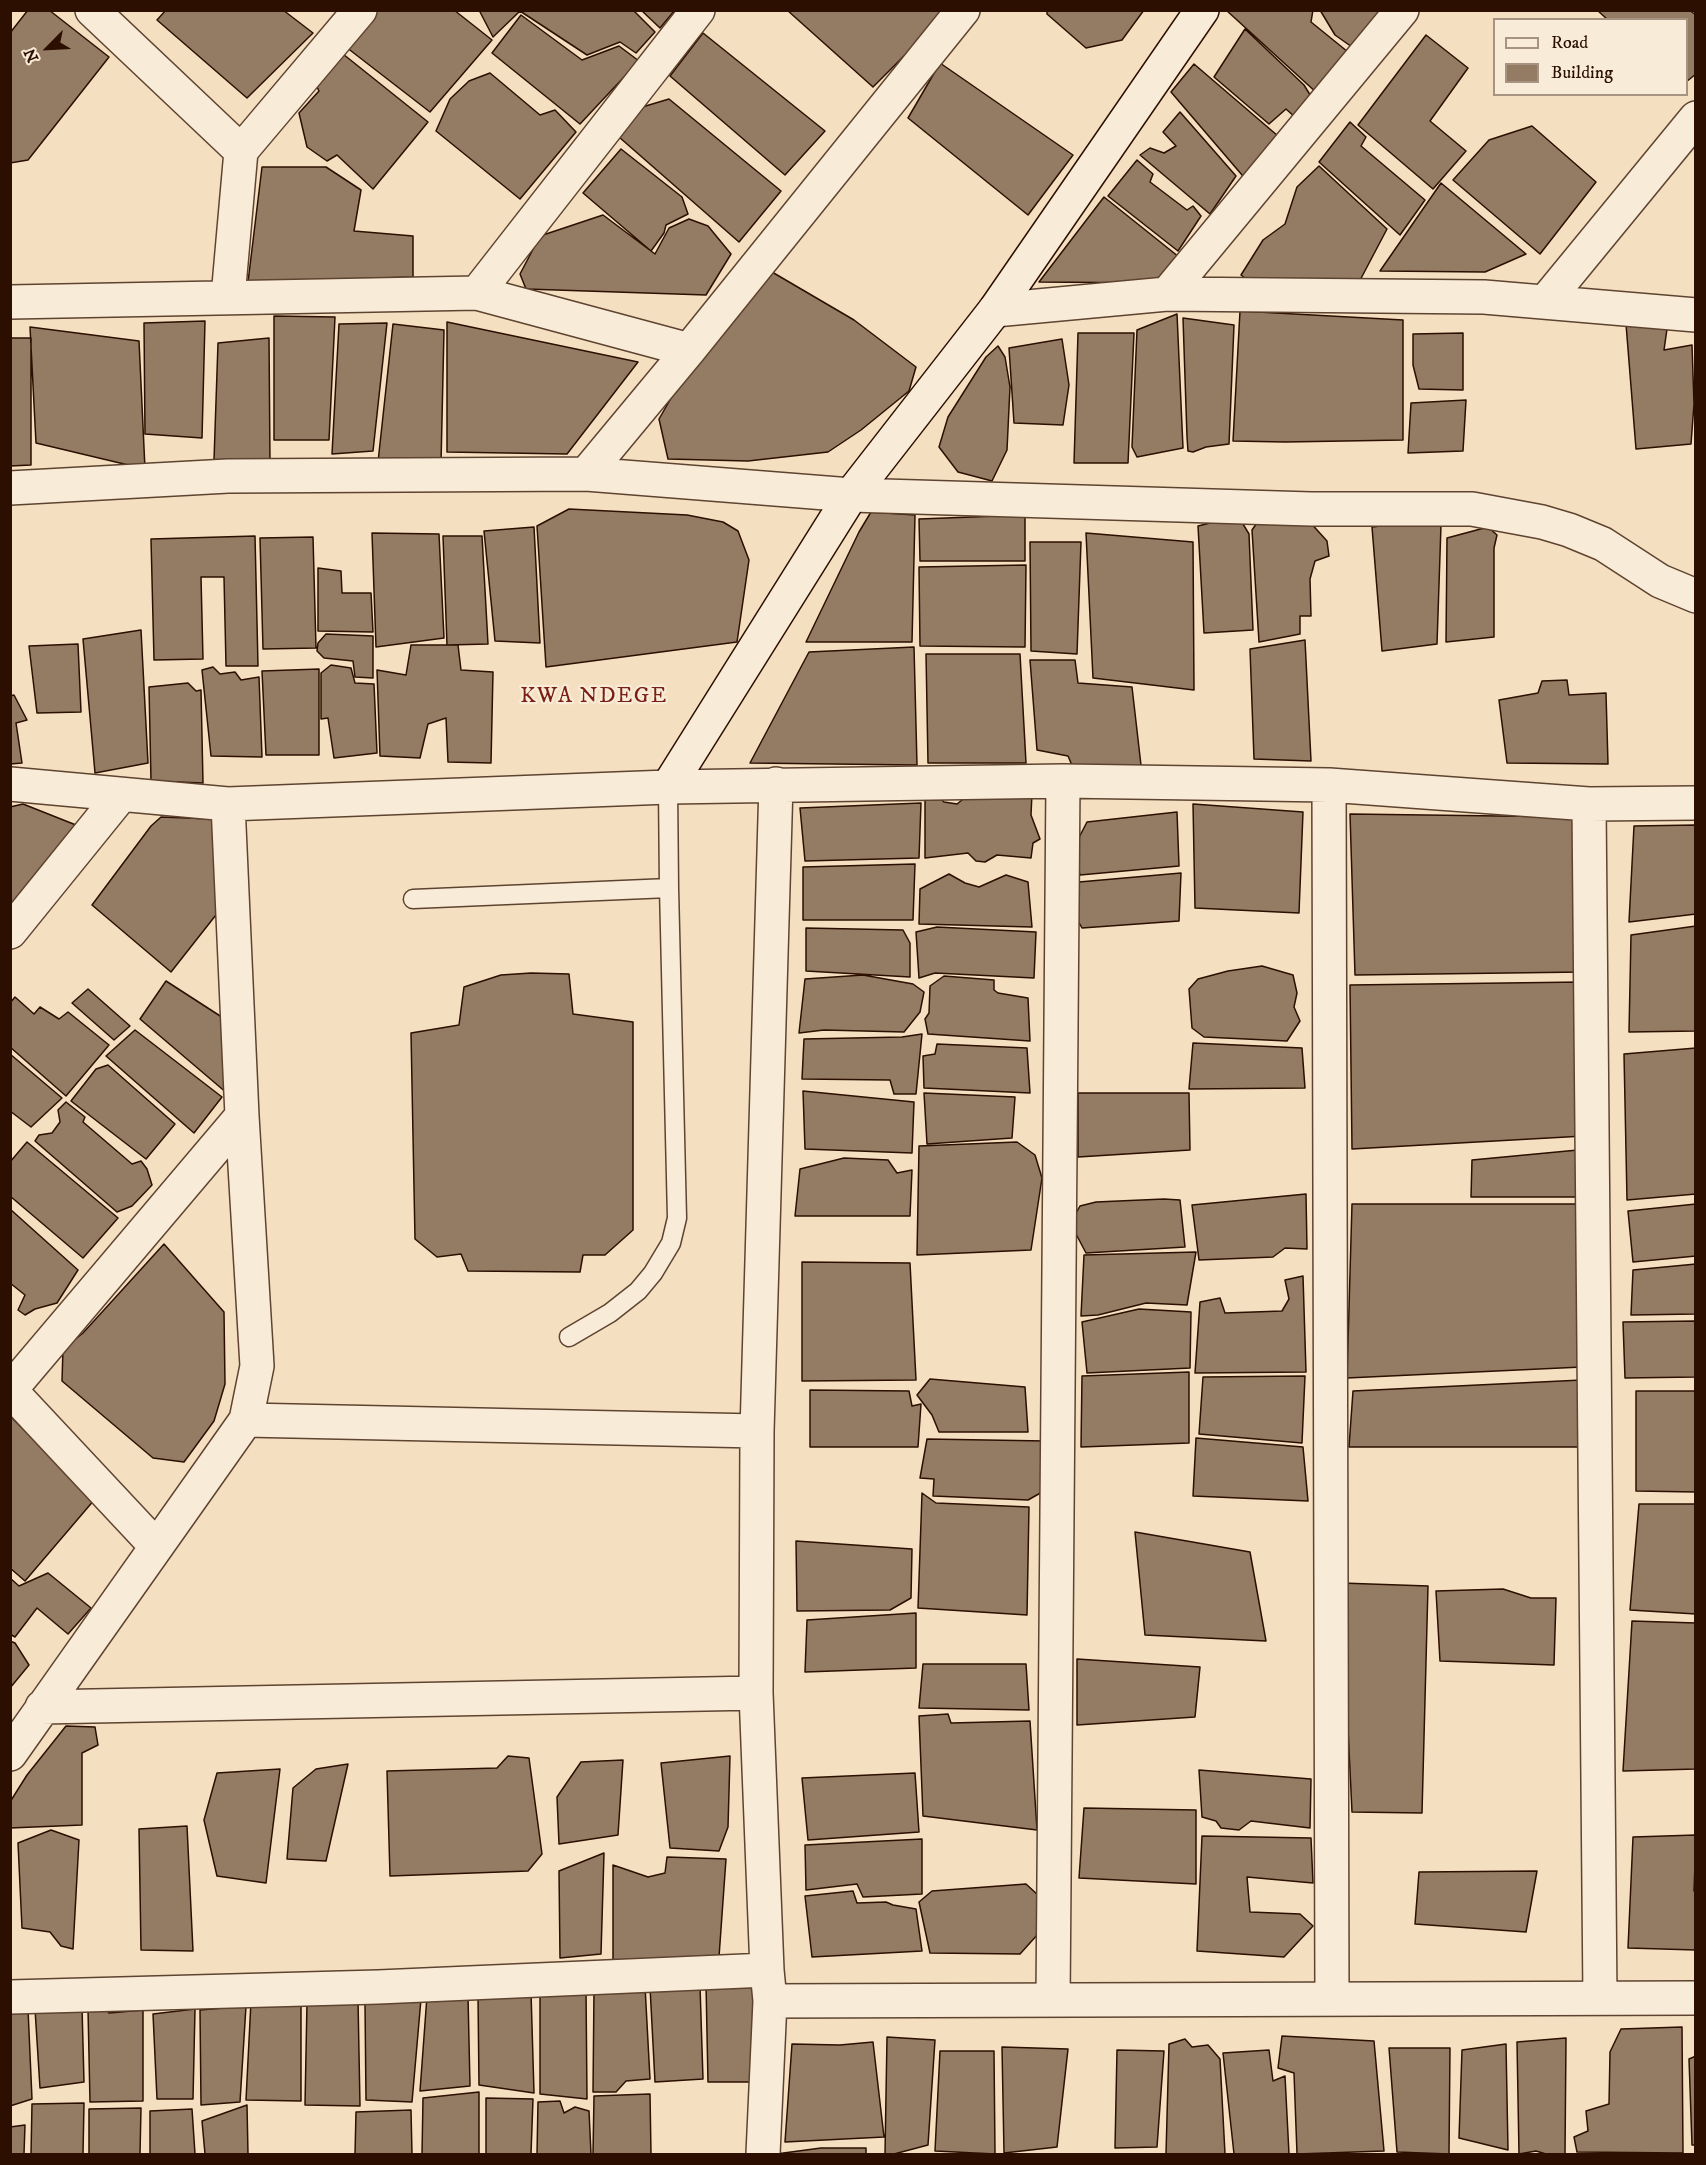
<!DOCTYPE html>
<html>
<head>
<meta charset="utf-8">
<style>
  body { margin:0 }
  #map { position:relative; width:1706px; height:2165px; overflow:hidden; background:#f4e0c1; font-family:"IM FELL DW Pica",serif }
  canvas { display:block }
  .frame { position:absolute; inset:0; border:12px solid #2c0f00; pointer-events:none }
  .legend { position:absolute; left:1493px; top:18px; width:195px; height:78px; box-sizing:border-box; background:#f8ebd7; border:2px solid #a69381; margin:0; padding:8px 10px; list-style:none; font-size:18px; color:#2c0f00 }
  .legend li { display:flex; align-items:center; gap:12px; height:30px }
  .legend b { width:30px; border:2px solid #a69381 }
  .north { position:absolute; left:18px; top:18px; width:60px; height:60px; -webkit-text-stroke:4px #f8ebd7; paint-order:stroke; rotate:246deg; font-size:16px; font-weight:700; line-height:24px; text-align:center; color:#2c0f00 }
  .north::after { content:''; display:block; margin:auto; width:21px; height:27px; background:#2c0f00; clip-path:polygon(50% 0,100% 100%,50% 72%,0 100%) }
</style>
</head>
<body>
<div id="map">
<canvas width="1706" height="2165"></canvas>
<div class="frame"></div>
<ul class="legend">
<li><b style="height:8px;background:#f8ebd7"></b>Road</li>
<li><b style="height:16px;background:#947c64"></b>Building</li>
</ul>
<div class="north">N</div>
</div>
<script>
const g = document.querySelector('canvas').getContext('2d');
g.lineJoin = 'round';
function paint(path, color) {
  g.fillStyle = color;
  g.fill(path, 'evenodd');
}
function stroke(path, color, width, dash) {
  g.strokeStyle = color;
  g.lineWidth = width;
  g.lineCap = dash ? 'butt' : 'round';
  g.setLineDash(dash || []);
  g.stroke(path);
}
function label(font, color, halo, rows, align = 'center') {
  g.font = font + ' "IM FELL DW Pica",serif';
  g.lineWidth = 4.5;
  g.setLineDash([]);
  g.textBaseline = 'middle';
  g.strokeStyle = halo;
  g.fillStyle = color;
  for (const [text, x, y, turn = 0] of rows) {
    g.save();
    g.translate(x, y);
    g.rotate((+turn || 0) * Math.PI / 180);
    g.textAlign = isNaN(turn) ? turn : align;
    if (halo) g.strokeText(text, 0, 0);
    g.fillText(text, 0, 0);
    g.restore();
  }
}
const building = new Path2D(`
  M28,10h21l60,47 -81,103 -18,3v-130z
  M166,10h117l30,23 -66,65 -90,-78z
  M376,10h78l38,30 -62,72 -84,-65z
  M479,10h154l22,22 -19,21 -16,-11 -33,13 -67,-44 -27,26z
  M641,10h34l-15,18z
  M787,10h157l-1,7 -70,70z
  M1047,10h97l-22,30 -36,8 -39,-34z
  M1226,10h87l-2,12 37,30 -30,42z
  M1320,10h69l-37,37 -17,-12z
  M1597,10h92l7,5v59l-10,8v-62h-78z
  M521,15l61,45 37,-14 20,15 -59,63 -88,-71z
  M1245,29l59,56 8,13 -16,20 -10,-9 -17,15 -55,-47z
  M703,33l122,98 -40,44 -115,-99z
  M1426,35l42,33 -38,53 36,30 -33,38 -75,-64z
  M343,54l85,68 -55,67 -36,-34 -10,6 -20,-14 -8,-34 20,-22 -4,-8z
  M940,63l133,92 -45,60 -120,-97z
  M1194,64l84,72 -30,46 -77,-90z
  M490,73l50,42 15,-5 21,22 -56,67 -84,-68 14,-32 19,-18z
  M669,99l112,92 -42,51 -120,-105 20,-29z
  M1180,112l56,64 -26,38 -70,-59 10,-7 14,5 12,-7 -13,-14z
  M1350,122l16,15 -5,9 64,54 -25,35 -81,-73z
  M1532,126l64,56 -56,72 -87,-74 36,-40z
  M621,149l61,48 6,17 -22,11 -2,8 -13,18 -68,-58z
  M1137,160l16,14 -3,8 37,28 6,-4 8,10 -23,35 -70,-55z
  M1319,166l68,63 -30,57 -98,4 -18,-15 22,-35 22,-16 12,-37z
  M262,167h64l35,23 -7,41 59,5v41l-165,5z
  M1441,183l85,71 -41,18 -105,-1z
  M1104,197l75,60 -23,26 -117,-1z
  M603,215l52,39 14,-26 20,-9 19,7 23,28 -25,41 -180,-6 -6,-15 20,-38z
  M772,272l82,48 62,47 -7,24 -48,39 -33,22 -80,9 -80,-2 -9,-40 19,-33 15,-19 33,-36z
  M1240,311l163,9v120l-118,2 -52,-1z
  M1177,314l6,134 -46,9 -5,-10 5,-117z
  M274,316l61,1 -6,123h-55z
  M1183,318l51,7 -5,119 -23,3 -13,5 -5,-1 -1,-14z
  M205,321l-3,117 -57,-4 -1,-111z
  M447,322l191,40 -71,92 -120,-2z
  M1668,322l-4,28 28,-5 2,59 -3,40 -55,5 -10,-125z
  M387,323l-14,128 -41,3 7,-130z
  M393,324l51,6 -3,134 -63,-2z
  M30,327l109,14 6,128 -109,-26z
  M1078,333h56l-6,130h-54z
  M1463,333v57l-44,-1 -6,-24v-31z
  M10,338h21v127l-21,1z
  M269,338l1,125 -11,2 -4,-6 -41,1 4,-117z
  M1062,339l7,46 -6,40 -49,-2 -5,-75z
  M998,346l7,11 5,30 -3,63 -15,31 -34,-9 -19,-25 9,-30 38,-60z
  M1466,400l-3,51 -55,2 3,-50z
  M569,509l118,6 36,7 15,9 11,29 -12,82 -191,25 -9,-141z
  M871,512l44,3 -3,127h-106l53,-110z
  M1025,515v46h-105l-1,-42z
  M1240,519l9,15 4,96 -49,3 -6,-107 20,-5z
  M1259,520h49l19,21 2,15 -14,5 -5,18 1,37h-11v18l-41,8 -7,-112z
  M1407,523l34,2 -4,119 -55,7 -10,-124z
  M534,527l6,116 -45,-2 -11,-110z
  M1488,527l9,8 -3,13v89l-48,5 1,-104z
  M372,533l67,1 5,104 -68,9z
  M1086,533l107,9 1,148 -101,-12z
  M255,536l3,130h-32l-2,-89h-23l2,82 -49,1 -3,-121z
  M443,536h39l6,108 -41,1z
  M313,537l3,111 -53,1 -3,-111z
  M1030,542h51l-4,112 -46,-3z
  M1026,565l-1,82 -105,-1 -1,-79z
  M318,568l23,3 1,22h29l2,39 -55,-1z
  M141,630l7,133 -53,10 -12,-134z
  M326,634l47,2v42l-18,-1 -2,-16 -29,-3 -7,-7 1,-8z
  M1305,640l6,121 -57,-2 -4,-110z
  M78,644l3,68 -44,1 -8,-67z
  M411,645h47l3,25 32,2 -2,91 -43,-1 -2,-44 -18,6 -8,34 -40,-2 -3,-86 29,5z
  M914,647l3,118 -167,-2 59,-111z
  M926,654h94l6,109h-98z
  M1030,660h45l3,23 54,4 10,87 -68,-4 -6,-14 -31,-6z
  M331,665l20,3 4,15 19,1 3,69 -43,5 -6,-40 -7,1v-46z
  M213,667l7,7 15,-2 6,8 18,-3 3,80 -51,-1 -9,-86z
  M319,669v86h-53l-4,-84z
  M1567,680l2,15 37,-2 2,71 -101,-1 -8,-63 39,-7 4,-12z
  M188,683l8,8 5,-1 2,93 -52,-2 -2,-94z
  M14,695l13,25 -11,3 6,40 -12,1v-68z
  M1032,793l-1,22 9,24 -7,4 -2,15 -34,-3 -12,7 -9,-1 -8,-8 -43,5v-57l6,-6 7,1 6,6 13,2 10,-8z
  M921,803l-2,55 -114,3 -5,-53z
  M23,804l58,23 -71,88v-108z
  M1193,804l110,8 -4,101 -104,-5z
  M1177,812l2,54 -99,9 -7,-26 14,-27z
  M1350,814l225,3 8,155 -228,3z
  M161,817l52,2 10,87 -52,66 -79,-67 59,-79z
  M1696,825v89l-67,8 5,-96z
  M915,864l-2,56h-110v-53z
  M1181,873l-2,48 -97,7 -12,-21 9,-25z
  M949,874l16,9 14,4 27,-12 22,7 4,45 -113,-3 1,-35z
  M1696,926v105l-67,1 2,-97z
  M937,927l99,5 -2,46 -99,-5 -16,5 -3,-46z
  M806,928l97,2 7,13v34l-104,-6z
  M1262,966l31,9 4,18 -3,14 6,14 -13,20 -83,-4 -12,-9 -3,-39 9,-10 30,-8z
  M531,973l38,1 4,40 60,8v208l-28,25h-22l-3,17 -112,-1 -7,-17 -24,3 -22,-18 -4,-206 48,-8 5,-38 37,-12z
  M863,975l50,9 11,8 -4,20 -16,20 -80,-2 -25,3 6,-54z
  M944,976l50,4v10l4,3 30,5 2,43 -102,-7 -3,-15 4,-6 1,-27z
  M166,981l65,42 -3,71 -88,-75z
  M1582,982l2,154 -232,13 -2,-164z
  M88,989l42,37 -16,14 -42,-37z
  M15,997l19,17 6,-7 19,12 9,-7 41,33 -43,51 -56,-49v-44z
  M135,1030l87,67 -28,36 -88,-77z
  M922,1034l-6,60h-22l-4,-14 -88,-1 2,-40 98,-2z
  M1193,1043l109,5 3,40 -116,1z
  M937,1044l90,4 3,45 -106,-5 -1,-32 12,-2z
  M1696,1048v146l-69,6 -3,-146z
  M10,1054l52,44 -31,29 -21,-16z
  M108,1065l67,59 -29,35 -75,-58 25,-32z
  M803,1091l111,11 -2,51 -107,-4z
  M924,1093l91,4 -3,41 -85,6z
  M1078,1093h111l1,57 -112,7z
  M66,1102l19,15 -2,5 49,42 9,-3 6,8 5,16 -20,21 -15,6 -82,-71 4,-6 13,-2 8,-11 -2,-12z
  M27,1142l91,76 -35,40 -73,-62v-34z
  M1017,1142l18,13 7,23 -11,72 -114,5 2,-109z
  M1578,1150v47h-107l1,-37z
  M844,1158l44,2 9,13 15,-3 -2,46h-115l5,-47z
  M1306,1194l1,55 -22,-1 -12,9 -74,3 -7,-55z
  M1164,1199l16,1 5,47 -99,6 -10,-19v-21l4,-7 16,-4z
  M1352,1204h231l-1,163 -235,11z
  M1696,1204v52l-63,6 -5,-51z
  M10,1209l68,61 -21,33 -22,6 -10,6 -7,-5 7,-15 -15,-12z
  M164,1244l60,68 1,72 -11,37 -30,41 -31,-4 -91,-77 1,-32 20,-16z
  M1196,1252l-9,53 -41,-2 -48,12 -17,1 3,-61z
  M802,1262l108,1 6,117 -114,1z
  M1696,1264v50l-65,1 2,-45z
  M1303,1276l3,96 -111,1 5,-71 20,-4 5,15 57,-2 7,-12 -4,-19z
  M1139,1309l52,3 -1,56 -103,5 -5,-51z
  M1696,1321v56l-71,1 -2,-56z
  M1189,1372v71l-108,4 1,-71z
  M1305,1376l-3,67 -103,-9 4,-57z
  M930,1379l95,8 3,45h-89l-7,-17 -15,-20z
  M1582,1380v67h-233l4,-56z
  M810,1390l99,1 3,15 9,-2 -3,43h-108z
  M1636,1391h60v101l-60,-1z
  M10,1416l85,83 -70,82 -15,-13z
  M1196,1438l107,9 5,54 -115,-5z
  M927,1439l119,2 -2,50 -16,9 -95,-4 1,-17 -14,-1z
  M922,1493l14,10 93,4 -2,108 -109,-7z
  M1639,1504h57v110l-66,-4z
  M1135,1532l115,20 16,89 -121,-6z
  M796,1541l116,8 -1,49 -21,12 -93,1z
  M48,1573l43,35 -23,26 -31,-26 -22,29 -5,-3v-56l9,8z
  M1341,1583l87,3 -6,227 -70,-1z
  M1503,1589l28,9h25l-2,67 -114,-4 -4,-70z
  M916,1613v55l-111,4 2,-52z
  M1632,1621l64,2v146l-73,2z
  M10,1641l5,2 14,22 -19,23z
  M1077,1659l123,8 -5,50 -118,8z
  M923,1664h103l3,46 -110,-2z
  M948,1714l3,9 79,-2 7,109 -114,-14 -4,-100z
  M66,1726l29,1 3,18 -16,8v72l-72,3v-26l17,-27z
  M508,1756l21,2 13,96 -14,17 -138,5 -3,-105 110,-3z
  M730,1756l-2,71 -9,24 -49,-3 -9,-85z
  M623,1760l-5,75 -59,9 -2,-47 24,-35z
  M348,1764l-22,97 -39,-2 6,-71 23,-19z
  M280,1769l-14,114 -49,-7 -13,-56 13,-47z
  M1199,1770l112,9 -1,49 -59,-7 -12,9 -18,-2 -5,-7 -14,-4z
  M915,1773l4,59 -111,8 -6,-62z
  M1084,1808l112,2v74l-117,-6z
  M187,1826l6,125 -52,-1 -2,-121z
  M51,1830l28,10 -6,109 -12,-3 -11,-14 -28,-4 -4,-85z
  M1696,1835l-2,56h2v59l-68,-2 5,-111z
  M1202,1836l109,2 2,45 -66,-6 3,35 50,2 13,12 -29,31 -87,-6z
  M922,1839v55l-59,3 -6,-13 -51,6 -1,-45z
  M604,1853l-3,101 -41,4 -1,-87z
  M667,1857l59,2 -7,98 -106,16v-108l35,12 17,-4z
  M1537,1871l-11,61 -111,-8 4,-52z
  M1026,1884l13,12 -1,38 -18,20 -90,-1 -11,-51 13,-11z
  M853,1891l4,12 29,-1 7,3 23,4 6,42 -110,6 -7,-61z
  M758,1983l1,99h-51l-2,-98z
  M645,1986l5,93 -24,2 -10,11h-23l1,-102z
  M700,1986l3,93 -48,3 -5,-95z
  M586,1989l1,110 -47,-5v-101z
  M531,1992l3,101 -55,-8 -1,-89z
  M427,1996h41l2,90 -50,5z
  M421,1999l-9,103 -46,-2 -1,-96z
  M358,2000l2,106 -55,-1 2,-103z
  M251,2001l50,1v99l-55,-1z
  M104,2006l5,7 34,-3v91l-53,1 -2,-93z
  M246,2006l-6,96 -39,3 -1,-95z
  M82,2007l2,75 -44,6 -5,-79z
  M28,2009l4,90 -22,7v-96z
  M195,2009l-2,90h-36l-4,-85z
  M1682,2027l1,126 -106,-1 -3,-15 14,-6 -2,-20 23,-7 1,-52 11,-23z
  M1282,2036l92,5 10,110 -87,3 -3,-81 -16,-5z
  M887,2037l48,3 -7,105 -34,9h-9z
  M1566,2038l-1,116h-19l-10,-3 -17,3 -2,-112z
  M1185,2039l7,8 16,-2 12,14 5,95h-59l3,-110z
  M873,2042l11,95 -99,5 7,-98 48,1z
  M1506,2044l2,106 -49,-12 3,-88z
  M1002,2047l66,2 -11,98 -53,6z
  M1389,2048h61l-1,106 -52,-2z
  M1117,2050l47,1 -7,96 -42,1z
  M1269,2050l4,31 12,-5 4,78h-55l-11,-101z
  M940,2051h54l1,103 -60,-3z
  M1696,2056v89h-4l-3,-86z
  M479,2092v62h-57l1,-56z
  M650,2094l1,60h-58l1,-58z
  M486,2098l47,1 -2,55h-45z
  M560,2101l4,12 11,-6 14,4 2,43h-54l1,-52z
  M84,2103l-1,51h-52l1,-50z
  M247,2105l1,49h-43l-3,-33z
  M141,2108l-1,46h-51v-45z
  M192,2109l3,45h-45v-43z
  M411,2110l1,44h-57l1,-42z
  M25,2125l-1,29h-14v-27z
  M821,2148h45v6h-90z`);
paint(building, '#947c64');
stroke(building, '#2c0f00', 1.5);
const lane = new Path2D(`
  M413,899l256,-11 -1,-101
  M569,1337l41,-24 28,-22 15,-18 18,-30 6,-25 -8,-330`);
const street = new Path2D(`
  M92,10l149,141 -13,146
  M241,151l119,-141
  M477,293l221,-283
  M1167,294l235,-284
  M10,302l467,-9 212,57
  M1545,302l151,-184
  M995,310l172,-16 317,3 212,18
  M586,474l103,-124 274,-340
  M10,488l218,-12 358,-2 265,21 460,14h161l70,13 27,8 34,14 57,37 36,15
  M10,784l218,20 440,-17 395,-6 266,4 260,19 107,-1
  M1329,785l3,1214
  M1589,804l11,1194
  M10,932l111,-137
  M10,1390l232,-274
  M10,1390l146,156
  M246,1420l511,11
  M42,1707l714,-14
  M10,1754l236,-334 11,-54 -15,-250 -14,-312
  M10,1997l368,-10 389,-17
  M1053,2000l10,-1219
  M770,2001l926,-3
  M763,2154l7,-153 -3,-31 -11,-277 1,-262 19,-647`);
const secondary = new Path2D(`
  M668,787l183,-292 144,-185 207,-300`);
stroke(lane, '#5e4330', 21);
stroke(street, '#5e4330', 36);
stroke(secondary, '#2c0f00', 36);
stroke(lane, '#f8ebd7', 18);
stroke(street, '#f8ebd7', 33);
stroke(secondary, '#f8ebd7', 33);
g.letterSpacing = '1.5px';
label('22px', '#7a1f14', '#f8ebd7', [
  ["KWA NDEGE",594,697]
]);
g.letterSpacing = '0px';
</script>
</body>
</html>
